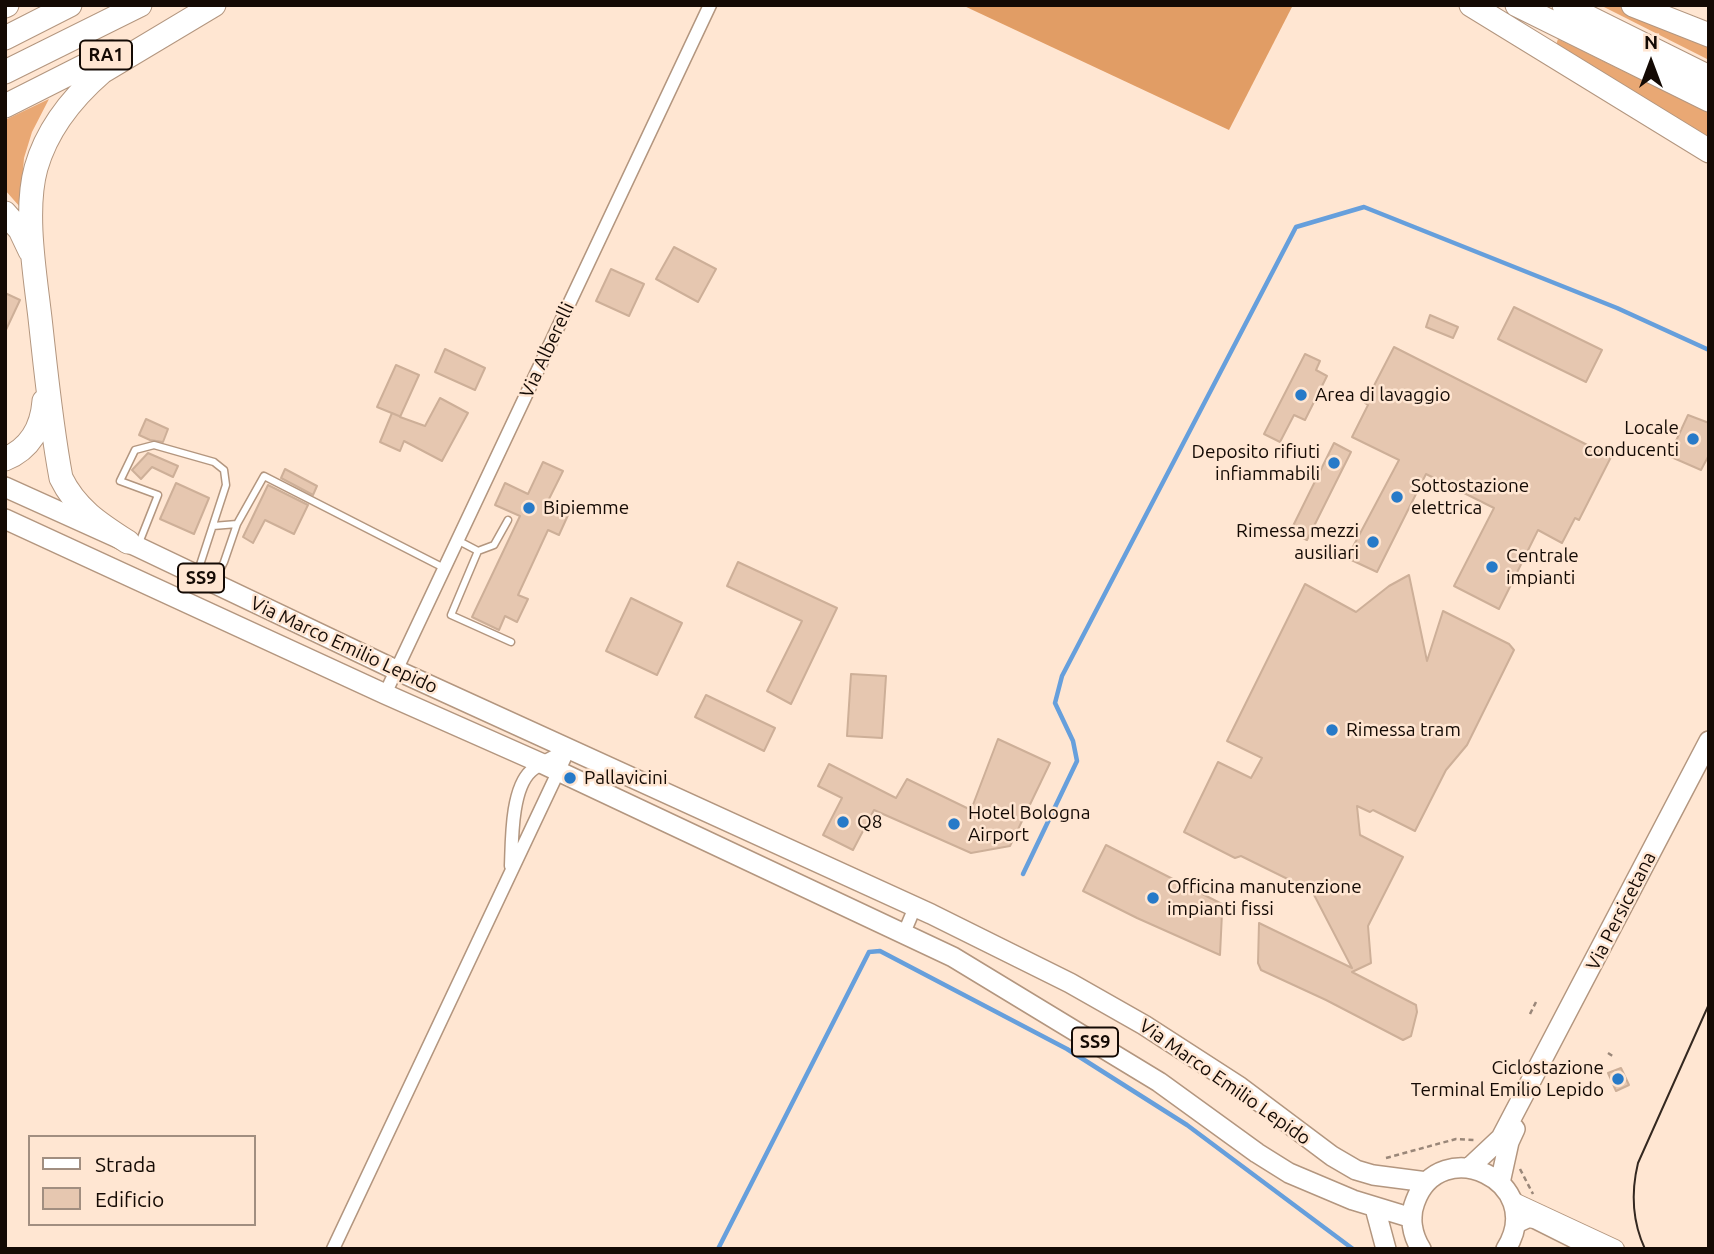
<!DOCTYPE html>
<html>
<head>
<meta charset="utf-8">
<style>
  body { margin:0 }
  #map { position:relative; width:1714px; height:1254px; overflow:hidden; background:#ffe6d2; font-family:Ubuntu,sans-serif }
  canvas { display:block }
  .frame { position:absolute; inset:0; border:7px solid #140a04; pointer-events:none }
  .legend { position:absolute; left:28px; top:1135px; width:228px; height:91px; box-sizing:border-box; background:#ffe6d2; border:2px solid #a18e80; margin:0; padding:9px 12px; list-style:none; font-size:21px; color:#140a04 }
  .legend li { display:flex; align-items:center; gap:14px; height:35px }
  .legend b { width:35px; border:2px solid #a18e80 }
  .north { position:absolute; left:1616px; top:28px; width:70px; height:70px; -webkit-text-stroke:5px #ffe6d2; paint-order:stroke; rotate:0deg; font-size:19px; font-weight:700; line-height:28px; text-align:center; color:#140a04 }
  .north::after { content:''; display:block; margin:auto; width:24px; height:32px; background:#140a04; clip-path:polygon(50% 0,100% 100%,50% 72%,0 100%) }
</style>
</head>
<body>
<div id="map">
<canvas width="1714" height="1254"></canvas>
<div class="frame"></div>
<ul class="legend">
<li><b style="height:9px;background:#fff"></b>Strada</li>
<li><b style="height:19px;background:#e6c7b0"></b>Edificio</li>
</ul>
<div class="north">N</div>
</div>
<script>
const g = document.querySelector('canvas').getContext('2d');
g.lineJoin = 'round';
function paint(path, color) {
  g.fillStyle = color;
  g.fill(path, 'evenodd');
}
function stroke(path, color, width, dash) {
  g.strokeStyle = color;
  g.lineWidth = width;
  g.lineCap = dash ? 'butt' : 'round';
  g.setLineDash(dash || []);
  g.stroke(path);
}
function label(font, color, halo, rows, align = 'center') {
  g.font = font + ' Ubuntu,sans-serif';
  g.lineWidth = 5;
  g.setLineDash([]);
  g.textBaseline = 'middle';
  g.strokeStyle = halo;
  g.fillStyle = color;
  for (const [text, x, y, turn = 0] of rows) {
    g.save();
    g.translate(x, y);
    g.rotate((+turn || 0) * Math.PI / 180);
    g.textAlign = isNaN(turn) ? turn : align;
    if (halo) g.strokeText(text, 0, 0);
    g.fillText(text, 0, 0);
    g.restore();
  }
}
paint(new Path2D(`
  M1600,5h21l88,34v21z
  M1558,39l151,74v26l-153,-94z
  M49,99l-17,33 -8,26 -4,49 -15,-17v-70z`), '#e9a874');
paint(new Path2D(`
  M962,5h331l-64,125z`), '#e19d65');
stroke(new Path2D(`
  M1023,874l54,-113 -4,-20 -18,-38 7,-27 234,-449 68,-20 253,101 92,42
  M718,1249l151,-297 11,-1 187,98 120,76 166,124`), '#669fdc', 4.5);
const building = new Path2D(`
  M674,247l42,22 -18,33 -42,-23z
  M611,269l33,15 -15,32 -33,-15z
  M5,293l15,7 -15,32z
  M1514,307l88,43 -16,32 -88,-43z
  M1430,315l28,12 -5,11 -27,-11z
  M1394,347l217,110 -32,63 -4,-2 -13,25 -24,-13 -39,79 -45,-23 40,-78 -68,-34 -49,98 -30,-14 52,-98 -47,-23 16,-32 -3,-2z
  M445,349l40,19 -10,22 -40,-18z
  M1305,354l15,7 -4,9 11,6 -22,44 -11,-5 -14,27 -16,-8z
  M396,365l23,10 -19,42 25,9 15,-28 28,15 -26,48 -38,-20 -4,10 -20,-9 12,-29 7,3 -22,-9z
  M1688,415l21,8v32l-8,15 -32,-14z
  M146,419l22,10 -5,13 -13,-2 -11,-5z
  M1334,443l17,9 -44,88 -17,-8z
  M148,453l30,13 -5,11 -21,-10 -11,12 -9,-9z
  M543,462l20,9 -16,32 22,10 -10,22 -11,-5 -30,65 10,4 -11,23 -12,-6 -6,14 -27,-13 48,-101 -25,-11 10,-22 23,11z
  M285,469l32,17 -4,9 -32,-17z
  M176,483l33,15 -15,36 -34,-15z
  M268,485l40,20 -14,29 -29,-14 -12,23 -10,-6z
  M738,562l99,46 -46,96 -24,-13 35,-70 -75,-35z
  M1409,575l18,86 16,-50 66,33 5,6 -47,95 -21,25 -31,61 -42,-21 -3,2 -13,-6 3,29 43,22 -35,69 3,37 -19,9 64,33 1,7 -6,24 -8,4 -77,-40 -65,-30 -3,-7 1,-40 93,45 -40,-77 -71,-35 -6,2 -51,-26 34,-70 33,16 11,-20 -35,-17 78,-157 51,28 33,-26z
  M631,598l51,25 -25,52 -51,-24z
  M851,674l35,2 -4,62 -35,-2z
  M706,695l69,33 -11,23 -69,-34z
  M998,739l52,24 -40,83 -39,7 -97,-43 -21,40 -30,-15 19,-37 -24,-12 11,-22 67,34 11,-19 64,31z
  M1106,845l116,59 3,5 -3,4 -2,42 -83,-37 -54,-27z
  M1621,1068l8,17 -13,6 -8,-18z`);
paint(building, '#e6c7b0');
stroke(building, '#cdaf98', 2);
const lane = new Path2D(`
  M213,526l24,-2
  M457,540l21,11 -27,64 60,27
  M139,543l19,-48 -38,-14 15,-31 19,-5 60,17 10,8 2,15 -29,89
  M478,551l16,-6 14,-25
  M214,582l10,-20 13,-38 27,-48 180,92`);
const street = new Path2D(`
  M385,694l325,-689
  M511,866c1,-25 0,-77 20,-95 10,-9 25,-15 37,-22
  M904,933l11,-26
  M1514,1228l15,-7 5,1 54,27
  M333,1249l236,-500`);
const secondary = new Path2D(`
  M1514,1202l101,47`);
const primary = new Path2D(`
  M5,487l133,60 258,123 535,244 139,69 74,42 96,62 92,69 24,14 17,5 54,7
  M5,519l380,175 158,70 410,193 206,125 98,71 32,20 64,27 59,18
  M1469,1168l32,-30 208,-397
  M1500,1183l9,-41 6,-13
  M1375,1208l11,41
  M1421,1249c-9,-14 -12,-32 -6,-47 25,-70 133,-21 91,47`);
const highway = new Path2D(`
  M1471,5l238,146
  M1517,5l192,95
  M1564,5l145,72
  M1633,5l76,30
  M5,6l2,-1
  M5,38l65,-33
  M5,72l135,-67
  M5,106l107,-54
  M5,213l15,17 10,21
  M5,459c25,-10 37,-32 39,-58
  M128,542c-28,-18 -52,-33 -67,-64 -10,-53 -15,-106 -21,-160 -5,-44 -16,-107 -4,-150 11,-39 36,-70 66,-96l112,-67`);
stroke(lane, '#b3967f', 9);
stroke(street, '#b3967f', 15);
stroke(secondary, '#b3967f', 20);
stroke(primary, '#b3967f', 22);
stroke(highway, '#b3967f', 25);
stroke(new Path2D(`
  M1530,1014l6,-12
  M1608,1053l6,4
  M1386,1158l70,-19 18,1
  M1520,1169l13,25`), '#9a8779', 2.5, [5, 3.5]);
stroke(lane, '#fff', 6);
stroke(street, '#fff', 12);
stroke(secondary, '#fff', 18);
stroke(primary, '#fff', 19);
stroke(highway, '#fff', 23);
stroke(new Path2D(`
  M1645,1249c-13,-28 -14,-57 -7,-86l71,-159`), '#342820', 2);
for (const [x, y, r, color] of [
  [1301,395,7,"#277ac8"],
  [1693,439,7,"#277ac8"],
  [1334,463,7,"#277ac8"],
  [1397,497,7,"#277ac8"],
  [529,508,7,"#277ac8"],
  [1373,542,7,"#277ac8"],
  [1492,567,7,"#277ac8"],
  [1332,730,7,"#277ac8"],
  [570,778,7,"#277ac8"],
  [843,822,7,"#277ac8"],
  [954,824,7,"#277ac8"],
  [1153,898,7,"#277ac8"],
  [1618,1079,7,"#277ac8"]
]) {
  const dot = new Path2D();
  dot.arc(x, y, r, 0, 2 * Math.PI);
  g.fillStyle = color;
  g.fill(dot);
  stroke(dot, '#ffe6d2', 2.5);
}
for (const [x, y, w] of [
  [106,55,52],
  [201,578,46],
  [1095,1042,46]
]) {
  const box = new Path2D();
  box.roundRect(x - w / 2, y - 14.5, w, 29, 5);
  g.fillStyle = '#ffe6d2';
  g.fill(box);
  stroke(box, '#140a04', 2);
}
label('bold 18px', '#140a04', null, [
  ["RA1",106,55],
  ["SS9",201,578],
  ["SS9",1095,1042]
]);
label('19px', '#140a04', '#ffe6d2', [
  ["Via Alberelli",547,350,-65],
  ["Via Marco Emilio Lepido",344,645,25],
  ["Via Persicetana",1621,911,-63],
  ["Via Marco Emilio Lepido",1225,1082,35]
]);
label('19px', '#140a04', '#ffe6d2', [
  ["Area di lavaggio",1315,395],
  ["Locale",1679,428,"right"],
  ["conducenti",1679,450,"right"],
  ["Deposito rifiuti",1320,452,"right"],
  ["infiammabili",1320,474,"right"],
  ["Sottostazione",1411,486],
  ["elettrica",1411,508],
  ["Bipiemme",543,508],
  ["Rimessa mezzi",1359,531,"right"],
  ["ausiliari",1359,553,"right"],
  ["Centrale",1506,556],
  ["impianti",1506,578],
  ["Rimessa tram",1346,730],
  ["Pallavicini",584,778],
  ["Hotel Bologna",968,813],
  ["Airport",968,835],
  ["Q8",857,822],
  ["Officina manutenzione",1167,887],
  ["impianti fissi",1167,909],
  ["Ciclostazione",1604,1068,"right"],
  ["Terminal Emilio Lepido",1604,1090,"right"]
], 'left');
</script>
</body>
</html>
